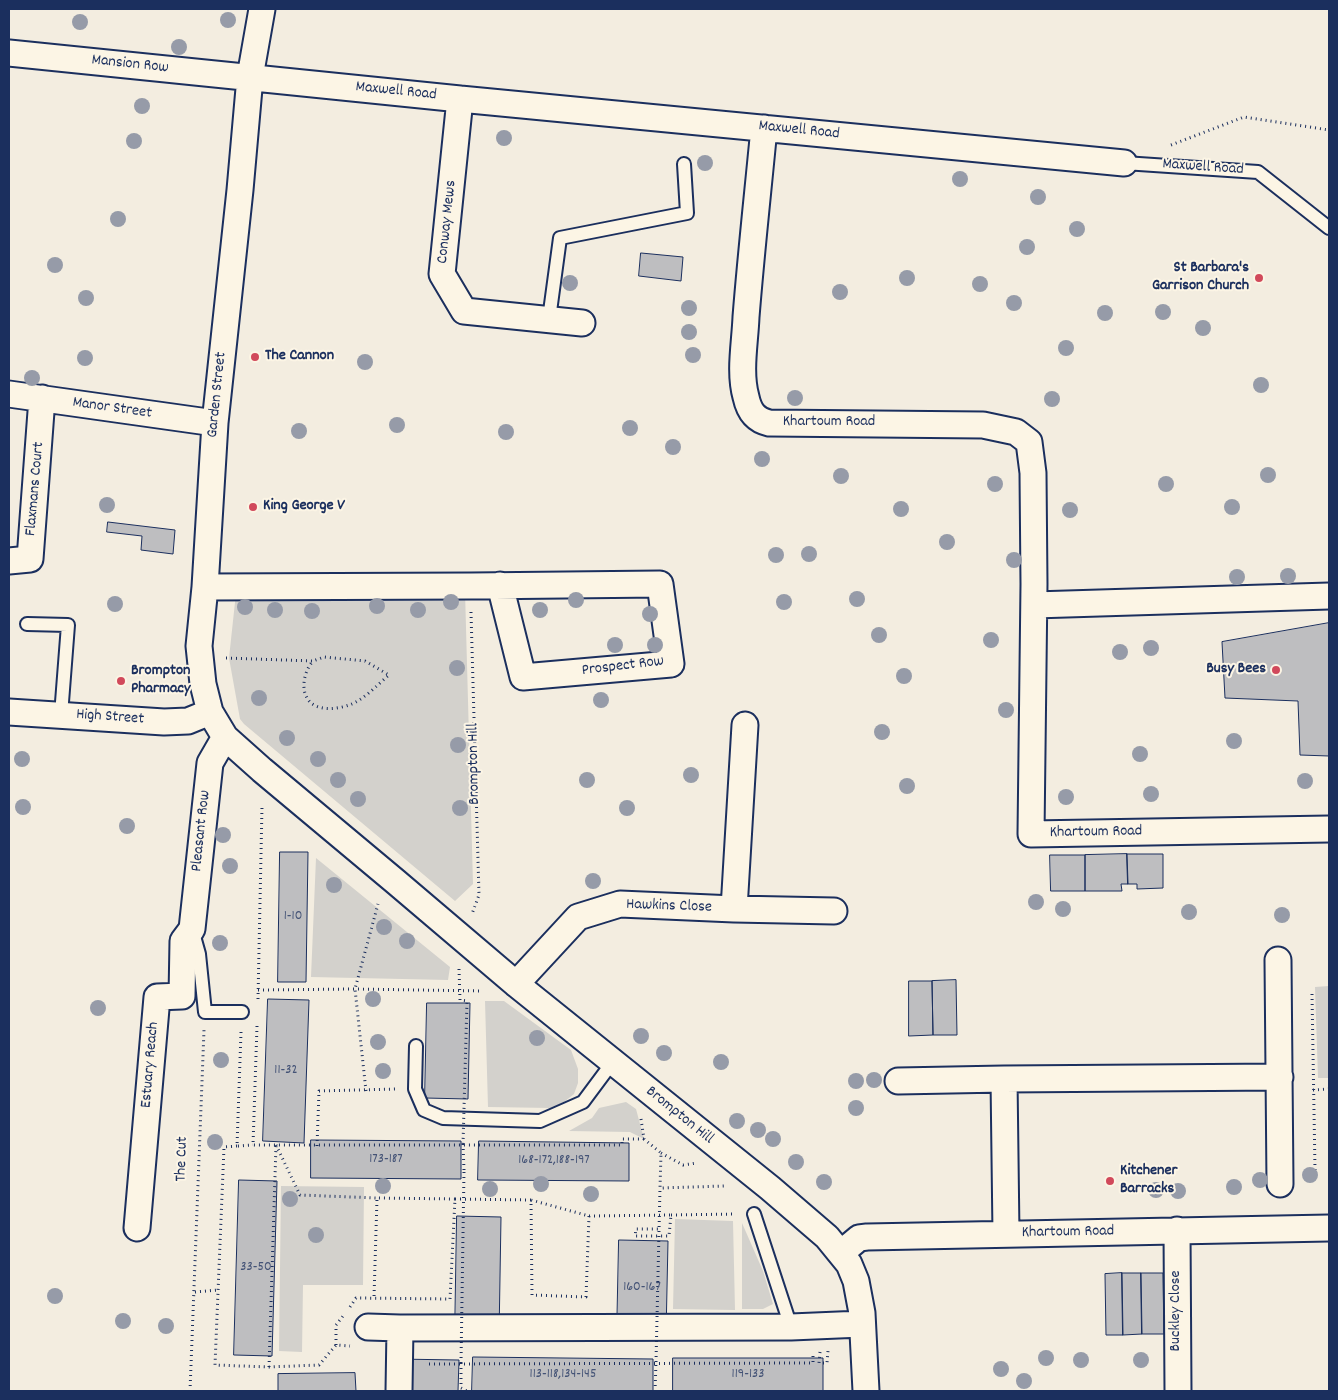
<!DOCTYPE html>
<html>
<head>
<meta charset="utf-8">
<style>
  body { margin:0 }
  #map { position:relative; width:1338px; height:1400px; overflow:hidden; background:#f3ede0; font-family:Dekko,sans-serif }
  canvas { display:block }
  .frame { position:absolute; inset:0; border:10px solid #1b2f5e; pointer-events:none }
</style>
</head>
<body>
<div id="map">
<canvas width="1338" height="1400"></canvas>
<div class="frame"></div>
</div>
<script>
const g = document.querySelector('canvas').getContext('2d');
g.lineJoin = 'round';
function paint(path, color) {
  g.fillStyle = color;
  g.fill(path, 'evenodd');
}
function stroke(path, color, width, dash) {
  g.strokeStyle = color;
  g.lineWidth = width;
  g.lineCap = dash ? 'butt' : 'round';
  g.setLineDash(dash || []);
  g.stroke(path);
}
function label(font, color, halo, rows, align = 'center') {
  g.font = font + ' Dekko,sans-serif';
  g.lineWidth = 4;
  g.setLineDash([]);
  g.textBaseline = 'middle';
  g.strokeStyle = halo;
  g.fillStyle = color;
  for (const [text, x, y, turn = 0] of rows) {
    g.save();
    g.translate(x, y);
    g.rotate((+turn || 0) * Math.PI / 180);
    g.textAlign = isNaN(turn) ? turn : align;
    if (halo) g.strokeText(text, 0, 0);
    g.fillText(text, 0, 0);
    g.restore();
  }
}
paint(new Path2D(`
  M465,591l8,293 -18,17 -211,-177 -4,-5 -11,-61 7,-65z
  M316,858l134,109 -2,13 -137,-3z
  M1329,986v92h-11l-3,-91z
  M485,1001h19l67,49 7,19v14l-4,11 -10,8 -13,6 -63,-1z
  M626,1102l10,7 8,30 -14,-7 -61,-1 23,-13 7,-10z
  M281,1186l83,1 -1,98h-60l-1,67 -23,-1z
  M675,1219l58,2 2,89 -62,-1z
  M742,1223l21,48 10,33 -10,5h-21z`), '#d3d1cc');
const building = new Path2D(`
  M641,253l42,4 -2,24 -42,-5z
  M108,522l67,8 -2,24 -32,-4 1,-14 -35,-4z
  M1329,623v133l-29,-1 -2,-54 -73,-3 -3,-56z
  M280,852h28l-2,130h-28z
  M1127,854l1,30h-7l1,7h-37v-36z
  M1127,854h36v34l-26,1v-5h-9z
  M1050,855h35v36h-34z
  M956,980l1,55h-24l-1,-54z
  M909,981h23l1,54 -24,1z
  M268,999l41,1 -5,143 -41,-2z
  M427,1003h43l-2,96 -43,-1z
  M311,1140l150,1v38l-150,-1z
  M479,1141l150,2v38l-151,-1z
  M239,1180l38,1 -5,175 -38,-1z
  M457,1216l44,1 -2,120 -44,-1z
  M619,1240l49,1 -2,94h-49z
  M1122,1273h19l1,61 -19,1z
  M1122,1273l1,62h-17l-1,-61z
  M1141,1273h22l1,61h-22z
  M473,1357l180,2v32h-181z
  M673,1358h150v33h-150z
  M395,1359l64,1 -1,31h-64z
  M355,1373l1,18h-78v-17z`);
paint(building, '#bebec0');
stroke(building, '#1b2f5e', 1);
const service = new Path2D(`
  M1124,163l134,9 71,56
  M549,319l11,-81 127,-25 -3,-49
  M27,624l41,1 -7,90
  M192,929l7,25 6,58h37
  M416,1046l-1,43 9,21 19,8 97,3 43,-19 29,-39
  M754,1214l37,113`);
const minor = new Path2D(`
  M262,9l-12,68 -10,113 -25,233 -10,164 -6,59 4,38 7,28 15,25 37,33 134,112 120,102 254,204 57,49 22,27 7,17 6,32 4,78
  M9,53l451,46 664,64
  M460,99l-18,175 22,37 118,12
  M764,128c-6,63 -13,126 -18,189 -1,26 -7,55 0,80 3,14 9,23 23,26l214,2 33,7 13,10 4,31 1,111 -3,250 298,-5
  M9,394l206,29
  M9,561l21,-2 12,-161
  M205,587l266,-1 189,-2 11,80 -148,13 -23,-92
  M1034,605l295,-9
  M9,712l155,10 24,-1 22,-9
  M734,909l11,-184
  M1278,960l2,224
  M516,984l62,-67 42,-13 114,5 100,2
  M1004,1079l276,-2
  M898,1081l106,-2 2,155
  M137,1228l20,-231 25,-1 1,-55 9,-12 18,-166 15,-26
  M1177,1230l1,161
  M841,1253l18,-15 8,-1 462,-9
  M368,1327l32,1
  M399,1391l1,-63 391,-1 71,-3`);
stroke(service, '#1b2f5e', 16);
stroke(minor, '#1b2f5e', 29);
stroke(new Path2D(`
  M1171,145l73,-28 85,13
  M471,612l8,283 -7,19
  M226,658l87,3c-9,10 -14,31 -2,42 10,8 27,6 38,2 15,-5 28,-20 40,-30l-24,-14 -41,-4 -11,4
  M258,990l97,-1 128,2
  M1312,994l3,176
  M258,999l4,-193
  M257,1026l-4,119h369v-6h22
  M241,1032l-4,114 16,-1
  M1313,1090l16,-1
  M366,1091l-11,-102 23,-85
  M641,1119l3,20 17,14 -1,35 64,-2
  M463,1144l1,26
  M276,1145l24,50 77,3
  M237,1146l-13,1 -9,218 54,2 50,-2 17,-20 14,1
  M317,1146l2,-55 76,-2
  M661,1153l22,12 14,-2
  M455,1199l76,1 1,95 54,2 3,-81 -58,-16
  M671,1215l64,-1
  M589,1216l82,-1 -2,21h-34l1,-7h24
  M195,1292l23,-2
  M350,1307l6,-9 94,1 5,-100 -78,-1 -3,99
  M336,1345v-20l7,-9
  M820,1352l-1,11h8l1,-12
  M461,1363v25l6,3
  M429,1364l384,-1v-10
  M269,1367l7,-222
  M190,1391l14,-361
  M655,1391l1,-29`), '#1b2f5e', 3, [1, 4]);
stroke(service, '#fcf5e5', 12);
stroke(minor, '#fcf5e5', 25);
stroke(new Path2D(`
  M459,969l1,31 7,1 -4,143
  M656,1362l4,-174
  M461,1363l3,-193`), '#1b2f5e', 3, [1, 4]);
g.fillStyle = '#969ba8';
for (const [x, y] of [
  [228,20],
  [80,22],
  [179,47],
  [142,106],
  [504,138],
  [134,141],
  [705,163],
  [960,179],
  [1038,197],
  [118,219],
  [1077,229],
  [1027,247],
  [55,265],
  [907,278],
  [570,283],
  [980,284],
  [840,292],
  [86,298],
  [1014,303],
  [689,308],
  [1163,312],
  [1105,313],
  [1203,328],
  [689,332],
  [1066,348],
  [693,355],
  [85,358],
  [365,362],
  [32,378],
  [1261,385],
  [795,398],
  [1052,399],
  [397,425],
  [630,428],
  [299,431],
  [506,432],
  [673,447],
  [762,459],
  [1268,475],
  [841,476],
  [995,484],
  [1166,484],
  [107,505],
  [1232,507],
  [901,509],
  [1070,510],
  [947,542],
  [809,554],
  [776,555],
  [1014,560],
  [1288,576],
  [1237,577],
  [857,599],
  [576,600],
  [451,602],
  [784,602],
  [115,604],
  [377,606],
  [245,607],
  [275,610],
  [418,610],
  [540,610],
  [312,611],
  [650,614],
  [879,635],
  [991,640],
  [615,645],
  [655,645],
  [1151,648],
  [1120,652],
  [457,668],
  [904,676],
  [259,698],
  [601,700],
  [1006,710],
  [882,732],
  [287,738],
  [1234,741],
  [458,745],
  [1140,754],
  [22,759],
  [318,759],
  [691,775],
  [338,780],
  [587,780],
  [1305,781],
  [907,786],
  [1151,794],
  [1066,797],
  [358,799],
  [23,807],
  [460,808],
  [627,808],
  [127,826],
  [223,835],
  [230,866],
  [593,881],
  [334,885],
  [1036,902],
  [1063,909],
  [1189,912],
  [1282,915],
  [384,927],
  [407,941],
  [220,943],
  [373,999],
  [98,1008],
  [641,1036],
  [537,1038],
  [378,1042],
  [664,1053],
  [221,1060],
  [721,1062],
  [383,1071],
  [874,1080],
  [856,1081],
  [856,1108],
  [737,1121],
  [758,1130],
  [773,1139],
  [215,1142],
  [796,1162],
  [1310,1175],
  [1260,1180],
  [824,1182],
  [541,1184],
  [383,1186],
  [1234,1187],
  [490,1189],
  [1156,1190],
  [1178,1191],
  [591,1194],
  [290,1199],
  [316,1235],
  [55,1296],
  [123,1321],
  [166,1326],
  [1046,1358],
  [1081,1360],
  [1141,1360],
  [1001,1369],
  [1024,1381]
]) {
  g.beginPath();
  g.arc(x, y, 8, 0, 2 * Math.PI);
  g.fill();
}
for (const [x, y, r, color] of [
  [1259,278,5,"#d1495b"],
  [255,357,5,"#d1495b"],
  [253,507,5,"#d1495b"],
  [1276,670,5,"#d1495b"],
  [121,681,5,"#d1495b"],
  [1110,1181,5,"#d1495b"]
]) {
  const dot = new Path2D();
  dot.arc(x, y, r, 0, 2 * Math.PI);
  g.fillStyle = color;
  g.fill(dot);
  stroke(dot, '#fcf5e5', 2);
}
label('14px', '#445376', null, [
  ["1-10",293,917],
  ["11-32",286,1071],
  ["173-187",386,1160],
  ["168-172,188-197",554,1161],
  ["33-50",256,1268],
  ["160-167",642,1288],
  ["113-118,134-145",563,1375],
  ["119-133",748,1375]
]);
label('16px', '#1b2f5e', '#fcf5e5', [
  ["Mansion Row",130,65,6],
  ["Maxwell Road",396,92,6],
  ["Maxwell Road",799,131,6],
  ["Maxwell Road",1203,168,4],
  ["Conway Mews",448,222,-84],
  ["Garden Street",218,395,-84],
  ["Manor Street",112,409,8],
  ["Khartoum Road",829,423],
  ["Flaxmans Court",36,489,-85],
  ["Prospect Row",623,667,-7],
  ["High Street",110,718,4],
  ["Brompton Hill",475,764,-91],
  ["Pleasant Row",202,831,-84],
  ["Khartoum Road",1096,833,-1],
  ["Hawkins Close",669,907,2],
  ["Estuary Reach",151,1065,-85],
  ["Brompton Hill",679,1116,39],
  ["The Cut",183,1159,-88],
  ["Khartoum Road",1068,1233,-1],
  ["Buckley Close",1177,1311,-90]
]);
label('bold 16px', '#1b2f5e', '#fcf5e5', [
  ["St Barbara's",1249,269,"right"],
  ["Garrison Church",1249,287,"right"],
  ["The Cannon",265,357],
  ["King George V",263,507],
  ["Busy Bees",1266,670,"right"],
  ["Brompton",131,672],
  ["Pharmacy",131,690],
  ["Kitchener",1120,1172],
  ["Barracks",1120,1190]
], 'left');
</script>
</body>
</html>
